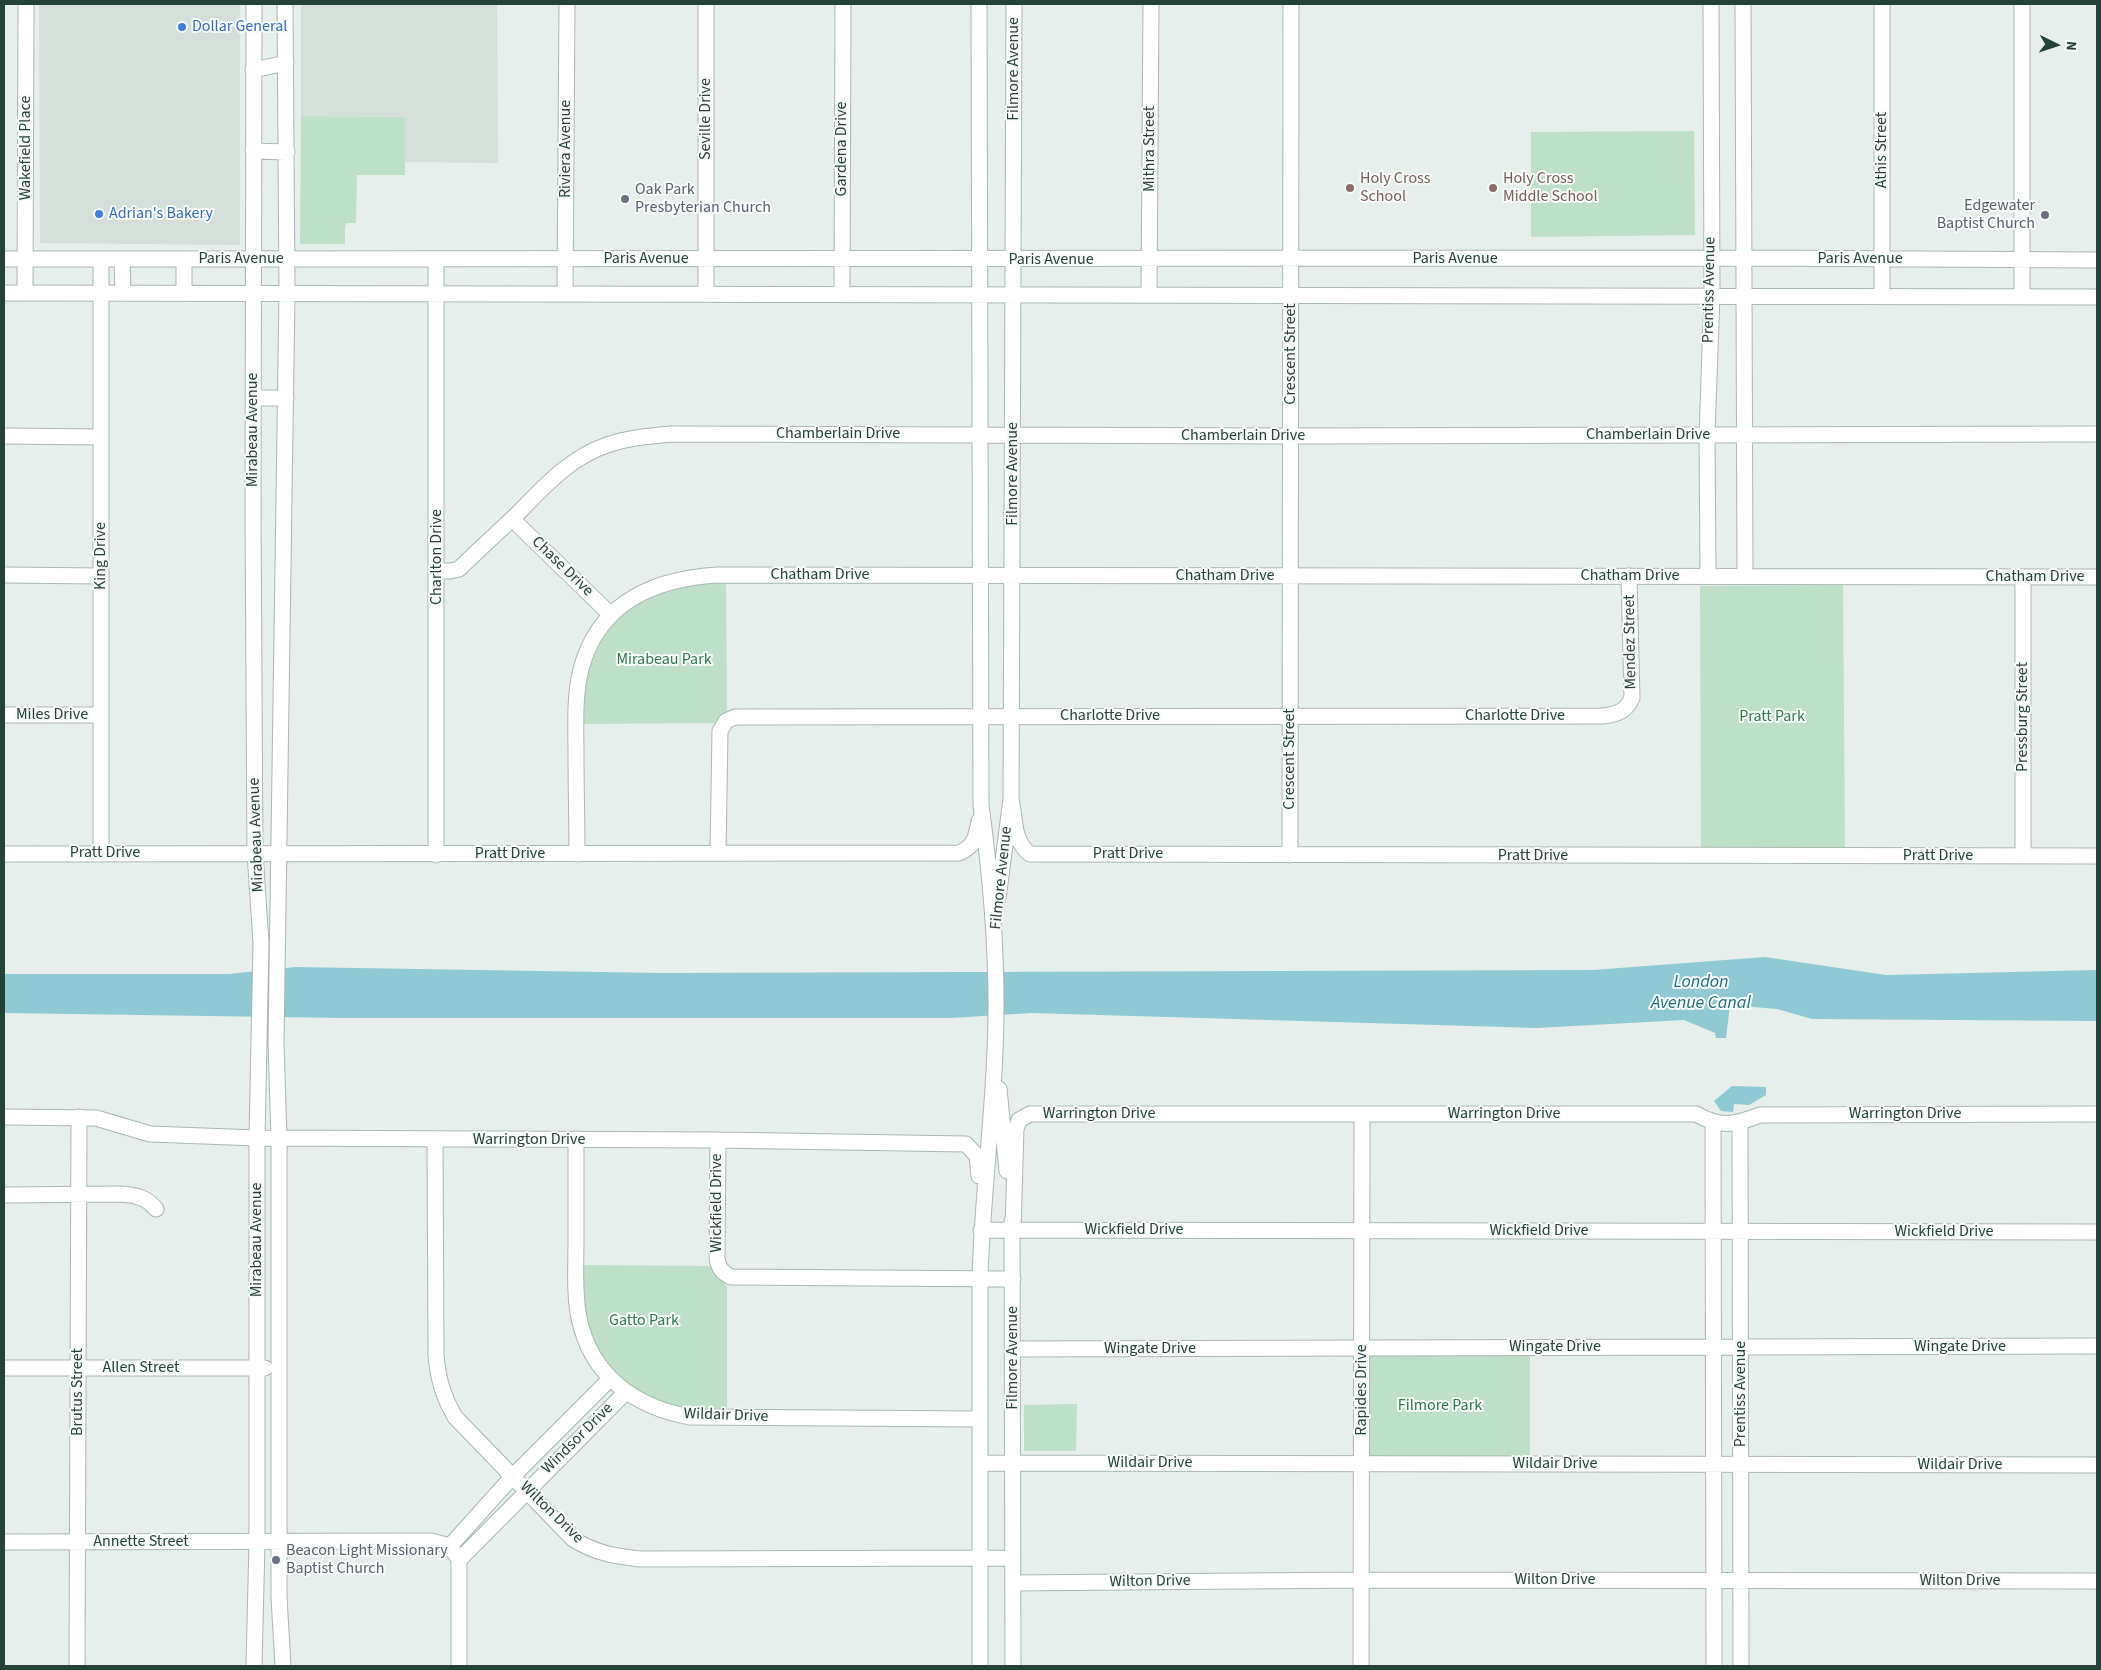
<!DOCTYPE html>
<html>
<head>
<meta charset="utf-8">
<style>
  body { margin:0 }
  #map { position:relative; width:2101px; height:1670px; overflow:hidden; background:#e6efeb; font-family:"Source Sans 3",sans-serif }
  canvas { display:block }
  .frame { position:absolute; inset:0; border:5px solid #24423a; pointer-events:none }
  .north { position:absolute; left:2031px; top:20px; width:50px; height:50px; -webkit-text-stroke:4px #f7fbf9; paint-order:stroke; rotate:94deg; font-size:14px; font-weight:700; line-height:20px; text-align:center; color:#24423a }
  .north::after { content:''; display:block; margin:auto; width:18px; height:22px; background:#24423a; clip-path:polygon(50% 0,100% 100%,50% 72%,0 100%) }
</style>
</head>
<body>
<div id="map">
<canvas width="2101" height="1670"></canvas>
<div class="frame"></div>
<div class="north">N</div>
</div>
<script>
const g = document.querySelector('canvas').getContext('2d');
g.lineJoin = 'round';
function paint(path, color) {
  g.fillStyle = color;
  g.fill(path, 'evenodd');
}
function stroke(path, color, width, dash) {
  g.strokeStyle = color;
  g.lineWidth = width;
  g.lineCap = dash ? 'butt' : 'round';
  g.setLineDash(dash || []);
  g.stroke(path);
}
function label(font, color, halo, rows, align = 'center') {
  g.font = font + ' "Source Sans 3",sans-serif';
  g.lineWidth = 4;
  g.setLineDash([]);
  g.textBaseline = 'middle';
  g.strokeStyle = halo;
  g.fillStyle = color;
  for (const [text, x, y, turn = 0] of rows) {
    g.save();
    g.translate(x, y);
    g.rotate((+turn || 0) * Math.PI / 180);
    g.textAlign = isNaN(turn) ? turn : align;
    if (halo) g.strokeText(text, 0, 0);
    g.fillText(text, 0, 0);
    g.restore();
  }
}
paint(new Path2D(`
  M39,4h201v241l-200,-2z
  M301,4h196l1,159 -93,-1v-45l-104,-1z`), '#d4dfda');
paint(new Path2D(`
  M301,116l104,1v58h-48l-1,48h-9l-2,3v18h-45z
  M1694,131l1,104 -164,2v-105z
  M726,582l1,129 -12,12 -132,1c-2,-66 25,-121 93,-139 15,-4 34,-2 50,-3z
  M1843,585l2,263 -144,1 -1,-263z
  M579,1265l132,1 7,13 9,7v125c-17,0 -33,0 -50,-3 -37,-9 -81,-43 -90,-82 -4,-20 -5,-41 -8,-61z
  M1369,1354h161v104h-161z
  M1077,1404l-1,47h-52v-46z`), '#bfe0c8');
paint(new Path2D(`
  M1765,957l121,18 211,-5v51l-285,-2 -35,-10 -47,-4 -4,33h-10l-1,-5 -31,-13 -147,8 -505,-15 -81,5h-607l-340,-5v-39h225l66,-7 366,6 932,-3z
  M1732,1086l34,1v8l-17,10 -15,-1 -1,8 -12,-1 -7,-10z`), '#8ec9d4');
const minor = new Path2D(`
  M254,4l-1,509 2,340 6,90 -4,195v404l-3,124
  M979,4l2,801c11,81 18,163 14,246 -3,76 -13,151 -15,227v388
  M1743,4l2,572
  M1882,4v292
  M2022,4v292
  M253,70l33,-7
  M253,151l34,1
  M4,259l1739,-1 354,2
  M122,259l1,34
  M184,259v34
  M4,293l2093,4
  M25,293l1,-289
  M565,294l2,-290
  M706,294v-290
  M842,294l1,-290
  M1149,295l2,-291
  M253,398h33
  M4,436l97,1
  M512,519l99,96
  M437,571h13l9,-2c17,-17 35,-33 53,-50 29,-28 54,-60 95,-74 20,-7 42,-9 64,-11l620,2 806,-2
  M4,575l97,1
  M1708,576l-1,-141 5,-140 -1,-291
  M4,715h97
  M1011,799c5,21 1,41 19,55l1067,2
  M101,853v-594
  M718,853l2,-122 6,-10 9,-4 868,-1c15,-2 23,-5 29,-18l-3,-122
  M4,854l955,-1c16,-7 17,-16 20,-32
  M577,854c0,-33 -1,-66 -1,-99 0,-28 -2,-58 5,-86 18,-67 73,-90 136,-94l1380,2
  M436,855v-596
  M1290,855l1,-851
  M2023,856v-279
  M998,899l13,-100 3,-795
  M999,1089l8,82
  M4,1117l92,1 54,16 107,4 461,2 248,4 11,12 2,20
  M1740,1122l1,544
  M1713,1123l1,543
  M576,1139c0,35 0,69 0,103 0,25 -2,51 3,76 12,58 56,89 111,99l290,2
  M435,1140l1,215c2,24 7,41 19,62l118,122c22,14 41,17 67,20l372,-1
  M718,1140l-1,117c1,10 4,15 14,20l282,2
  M4,1195l116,-1c16,1 26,3 36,15
  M1012,1221l1,445
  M981,1230l1116,2
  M1013,1230l3,-101 3,-9 11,-6h666c25,14 38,11 64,1l337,-1
  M1013,1349l1084,-3
  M4,1368h261
  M980,1463l1117,2
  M4,1542l427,-1 19,5 9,14
  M450,1546l63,-70 97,-97
  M1013,1583l349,-3 735,1
  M77,1666l2,-549
  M283,1666l-4,-69v-458l-3,-97 11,-749 -2,-289
  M459,1666v-106l166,-167
  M1361,1666l1,-552`);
stroke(minor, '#a8b8b2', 17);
stroke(minor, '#fff', 15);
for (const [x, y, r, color] of [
  [182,27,5,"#3f7fe0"],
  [1350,188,5,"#8d6e63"],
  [1493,188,5,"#8d6e63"],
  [625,199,5,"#6b7280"],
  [99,214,5,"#3f7fe0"],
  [2045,215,5,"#6b7280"],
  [276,1560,5,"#6b7280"]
]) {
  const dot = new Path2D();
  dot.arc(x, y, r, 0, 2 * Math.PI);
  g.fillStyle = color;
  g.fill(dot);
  stroke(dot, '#f7fbf9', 2);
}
label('16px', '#366cbe', '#f7fbf9', [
  ["Dollar General",192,27],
  ["Adrian's Bakery",109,214]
], 'left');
label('16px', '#24423a', '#f7fbf9', [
  ["Filmore Avenue",1014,69,-90],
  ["Seville Drive",706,119,-90],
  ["Wakefield Place",26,148,-90],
  ["Riviera Avenue",566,149,-90],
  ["Gardena Drive",842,149,-90],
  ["Mithra Street",1150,149,-90],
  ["Athis Street",1882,150,-90],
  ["Paris Avenue",241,259],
  ["Paris Avenue",646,259],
  ["Paris Avenue",1455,259],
  ["Paris Avenue",1860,259],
  ["Paris Avenue",1051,260],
  ["Prentiss Avenue",1710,290,-89],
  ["Crescent Street",1291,354,-90],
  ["Mirabeau Avenue",253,430,-90],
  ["Chamberlain Drive",838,434],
  ["Chamberlain Drive",1648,435],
  ["Chamberlain Drive",1243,436],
  ["Filmore Avenue",1013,474,-90],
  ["King Drive",101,556,-90],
  ["Charlton Drive",437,557,-90],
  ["Chase Drive",562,567,44],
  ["Chatham Drive",820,575],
  ["Chatham Drive",1225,576],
  ["Chatham Drive",1630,576],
  ["Chatham Drive",2035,577],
  ["Mendez Street",1631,642,-91],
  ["Miles Drive",52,715],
  ["Charlotte Drive",1110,716],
  ["Charlotte Drive",1515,716],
  ["Pressburg Street",2023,717,-90],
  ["Crescent Street",1290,759,-90],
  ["Mirabeau Avenue",257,835,-92],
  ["Pratt Drive",105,853],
  ["Pratt Drive",510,854],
  ["Pratt Drive",1128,854],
  ["Pratt Drive",1533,856],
  ["Pratt Drive",1938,856],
  ["Filmore Avenue",1002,878,-84],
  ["Warrington Drive",1099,1114],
  ["Warrington Drive",1504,1114],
  ["Warrington Drive",1905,1114],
  ["Warrington Drive",529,1140],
  ["Wickfield Drive",717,1203,-90],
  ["Wickfield Drive",1134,1230],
  ["Wickfield Drive",1539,1231],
  ["Wickfield Drive",1944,1232],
  ["Mirabeau Avenue",257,1240,-90],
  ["Wingate Drive",1555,1347],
  ["Wingate Drive",1960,1347],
  ["Wingate Drive",1150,1349],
  ["Filmore Avenue",1013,1358,-90],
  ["Allen Street",141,1368],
  ["Rapides Drive",1362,1390,-90],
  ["Brutus Street",78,1392,-90],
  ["Prentiss Avenue",1741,1394,-90],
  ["Wildair Drive",726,1416,2],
  ["Windsor Drive",578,1439,-45],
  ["Wildair Drive",1150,1463],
  ["Wildair Drive",1555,1464],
  ["Wildair Drive",1960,1465],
  ["Wilton Drive",551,1513,44],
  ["Annette Street",141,1542],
  ["Wilton Drive",1555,1580],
  ["Wilton Drive",1960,1581],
  ["Wilton Drive",1150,1582,-1]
]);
label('16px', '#785e54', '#f7fbf9', [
  ["Holy Cross",1360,179],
  ["School",1360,197],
  ["Holy Cross",1503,179],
  ["Middle School",1503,197]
], 'left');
label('16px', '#5b616d', '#f7fbf9', [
  ["Oak Park",635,190],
  ["Presbyterian Church",635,208],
  ["Edgewater",2035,206,"right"],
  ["Baptist Church",2035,224,"right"],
  ["Beacon Light Missionary",286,1551],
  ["Baptist Church",286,1569]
], 'left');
label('16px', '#2d7a4b', '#f7fbf9', [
  ["Mirabeau Park",664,660],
  ["Pratt Park",1772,717],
  ["Gatto Park",644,1321],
  ["Filmore Park",1440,1406]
]);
label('italic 18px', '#1c6f80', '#f7fbf9', [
  ["London",1701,983],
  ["Avenue Canal",1701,1004]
]);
</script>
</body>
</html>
